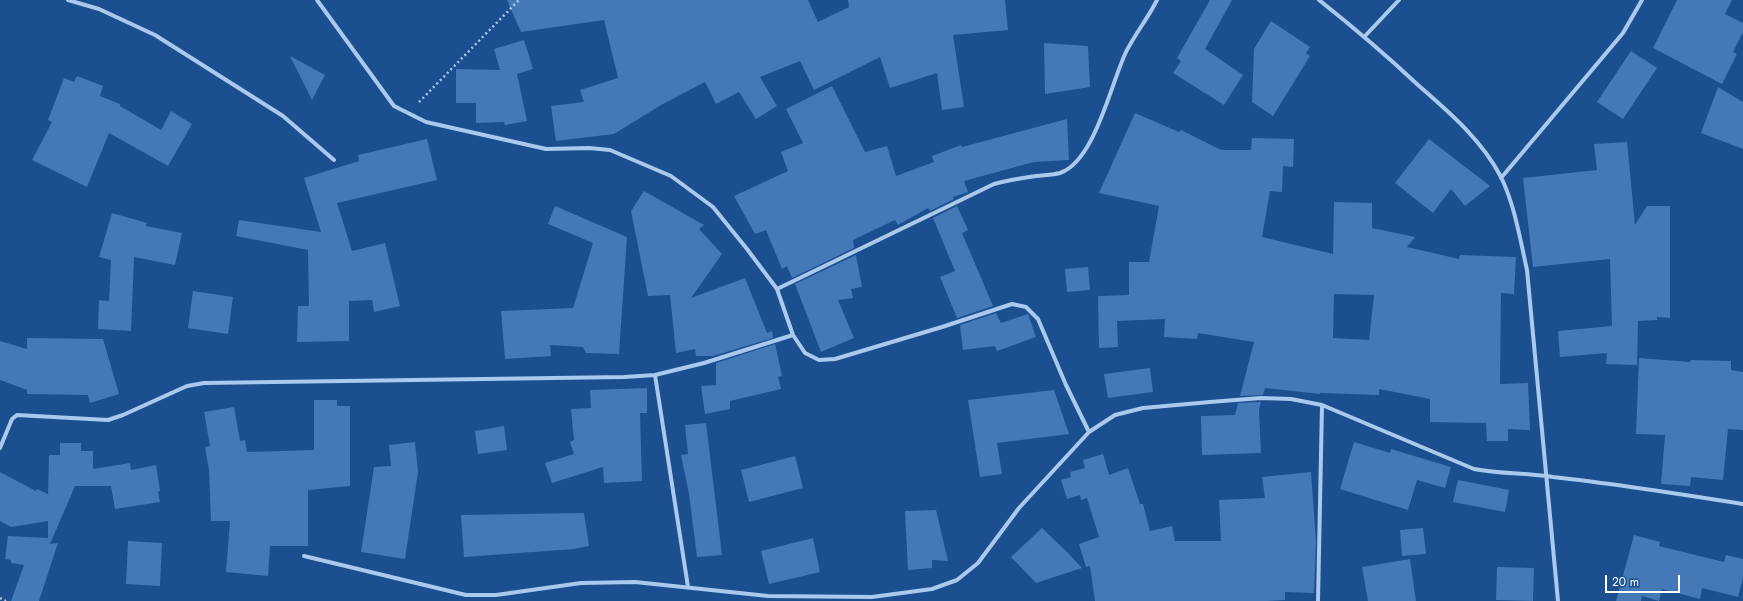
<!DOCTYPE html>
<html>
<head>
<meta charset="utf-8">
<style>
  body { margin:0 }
  #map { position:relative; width:1743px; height:601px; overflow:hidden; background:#1b4f8f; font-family:Jost,sans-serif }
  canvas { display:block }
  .scale { position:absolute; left:1605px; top:575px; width:75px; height:18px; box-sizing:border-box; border:2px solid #fff; border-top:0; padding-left:5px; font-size:12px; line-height:14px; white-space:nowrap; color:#fff; -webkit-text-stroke:3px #1b4f8f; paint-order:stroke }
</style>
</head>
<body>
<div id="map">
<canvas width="1743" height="601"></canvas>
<div class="scale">20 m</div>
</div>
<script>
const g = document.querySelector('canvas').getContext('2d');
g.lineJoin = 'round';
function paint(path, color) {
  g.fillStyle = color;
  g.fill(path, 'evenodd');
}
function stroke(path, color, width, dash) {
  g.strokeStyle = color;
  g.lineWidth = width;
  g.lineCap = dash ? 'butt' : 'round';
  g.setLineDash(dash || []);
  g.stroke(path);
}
paint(new Path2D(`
  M507,0h301l10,22 31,-15 -1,-7h157l3,30 -55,5 11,72 -22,3 -5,-37 -47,15 -10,-31 -66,33 -14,-29 -40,16 17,29 -21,13 -17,-27 -23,12 -11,-22 -44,23 -47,29 -58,7 -5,-35 33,-4 -4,-12 38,-12 -14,-58 -83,12z
  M1210,0h22l-27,49 38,26 -19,30 -51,-32 8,-12 -4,-3z
  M1677,0h55l-7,14 18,9v9l-10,20 4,2 -15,30 -69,-36z
  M1271,21l39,26 -4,6 4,3 -37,60 -21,-14 2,-53z
  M524,40l9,29 -16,5 10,47 -22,4 -1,-3 -28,1v-20h-20v-34l44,1 -6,-21z
  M1044,43l44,3 2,41 -45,7z
  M1631,51l26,17 -34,51 -26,-17z
  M290,56l35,19 -13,25z
  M77,76l26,10 -3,10 20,8v2l41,24 10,-19 21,13 -24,42 -59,-33 -22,54 -55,-27 20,-38 -4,-2 16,-42 10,4z
  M832,86l33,66 22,-6 9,30 38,-14 -2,-6 29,-11 1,2 105,-28 2,41 -35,2 -70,19 4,11 -15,5 1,2 -24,12 -2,-3 -30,17 -3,-5 -42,20 1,8 -62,30 -5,-12 -5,3 -16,-39 -11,4 -21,-38 54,-25 -7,-19 22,-9 -17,-34z
  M1718,87l25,15v47l-42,-16z
  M1135,113l44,19 2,-2 40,20h30l1,-12 42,1 -1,28 -10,-1 -1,26 -12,-1 -8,46 71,17 1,-52 38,1v25l43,9 -8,10 52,12 1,-4 56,2 -2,37 -13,-1 -1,91 28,-1 2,47 -22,-1v12h-21l-1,-18 -56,-1v-23l-51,-10v6l-59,-2v1l-55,-6 -2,7 -23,1 14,-54 -56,-9 -1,6 -33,-2 1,-18 -48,2 1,26 -19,1 -1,-52 31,-1v-33h20l10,-56 -60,-13zM1334,294l40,1 -5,45 -36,-2z
  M427,139l10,41 -100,23 15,48 33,-8 15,63 -26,6 -2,-12 -23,1v40l-52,1 1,-36h11l-1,-56 -72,-14 3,-16 82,12 -17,-54 55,-17 -1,-6z
  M1429,139l61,47 -25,20 -14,-17 -18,24 -38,-30z
  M1627,142l8,83 12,-19h23v112l-13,-1v3l-19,1 -1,44 -31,-1 1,-11 -47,4 -2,-26 54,-5 -2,-67 -77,8 -10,-89 74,-8 -3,-26z
  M644,191l60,34 -5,4 23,25 -31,44 54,-20 22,55 5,-2 1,7 -60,18h-17l-1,-7 -19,4 -6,-58 -22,1 -17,-85z
  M555,206l72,31 -8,117 -33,-1 -3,-6 -33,-2 1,11 -46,3 -4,-48 72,-3 20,-65 -45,-19z
  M957,206l11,24 -6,3 31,73 -36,12 -17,-41 15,-6 -22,-53z
  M112,213l35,10 -1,3 36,7 -7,32 -41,-8 -3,74 -33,-2 1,-29 10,1 2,-41 -12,-3z
  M856,255l6,32 -11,2 2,9 -15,2 16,38 -33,14 -26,-68z
  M1088,267l2,23 -23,2 -2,-23z
  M193,291l40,6 -5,37 -40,-6z
  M996,313l5,10 27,-9 8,23 -39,14 -2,-5 -32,4 -3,-25z
  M27,338l76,1 16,55 -29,9 -2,-8 -61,-1v-4l-27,-10v-39l27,8z
  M775,344l7,32 -4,1 3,12 -51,12v8l-25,5 -4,-28 15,-1v-22z
  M1639,358l51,4 1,-2 40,1v9l12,2v58l-15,-1 -5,51 -32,-3 -1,9 -29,-2 4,-49 -29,-1z
  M1150,368l3,24 -45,6 -4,-24z
  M647,388v25h-7l2,68 -38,2 -1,-16 -51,16 -7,-20 29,-9 -4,-12 4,-2 -3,-31 20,-1 -1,-18z
  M1054,390l15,44 -72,9 5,31 -22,3 -12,-77z
  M314,400h23v6h13v80l-42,4v56h-38l-2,30 -42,-4 4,-51h-19l-2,-51 -4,-23 5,-1 -6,-34 30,-5 6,34 5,-1 2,12 67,-2z
  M1261,402l-2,8 2,43 -59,2 -1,-39 34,-1 3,-12z
  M706,423l16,132 -25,2 -8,-63 -8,-39 7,-1 -3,-29z
  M504,426l3,24 -29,4 -3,-23z
  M415,442l3,30 -13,87 -44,-7 13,-85 17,-1 -2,-21z
  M1354,442l36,11 1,-4 60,18 -6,21 -28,-8 -9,30 -68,-21z
  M60,443h21v8h12v18l37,-6 1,7 25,-5 4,26 -2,1 2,10 -45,7 -4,-23h-36l-25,58 8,-1 -19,58h-28l13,-36 -13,-2v-3l-6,-1 3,-23 40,2v-17l-37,6 -11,-6v-49l36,19 1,-2 11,5 1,-39h11z
  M1103,454l6,21 19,-7 12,36h3l7,27 22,-5 3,15h46l-2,-41 46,-2 -3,-21 49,-5 5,69 -2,52 -29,-1v8l-18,1h-172l-5,-35 -4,1 -7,-23 20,-7 -12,-39 -6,2 -1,-5 -13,4 -6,-19 10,-3 -1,-5 15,-4 -2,-8z
  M795,456l8,32 -54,14 -8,-32z
  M1458,480l51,10 -4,22 -52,-10z
  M936,510l12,51 -16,-1v8l-24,2 -3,-59z
  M584,513l5,33 -15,3 -110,8 -3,-42z
  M1042,528l26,25 14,15 -46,15 -25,-26z
  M1423,528l3,26 -24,2 -2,-26z
  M1634,535l26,7 -1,4 65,16 2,-7 17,4v19l-5,19 -36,-9 -2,11 -38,-10 -3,12 -17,-5 -1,5h-25z
  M813,538l7,34 -51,12 -8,-33z
  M128,541l34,2 -2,43 -34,-2z
  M1410,559l6,42h-48l-6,-34z
  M1497,567l37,1 -1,33 -37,-1z`), '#4478b7');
stroke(new Path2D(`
  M419,102l100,-102
  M0,598l6,3`), '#a9c9ee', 2.5, [2, 3]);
stroke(new Path2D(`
  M68,0l31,9 56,26 128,81 51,44
  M317,0l77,106 32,16 120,27 43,-1 21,2 61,26 42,31 34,42 30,40 16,46 12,18 14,7 16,-1 107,-32 70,-23 14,3 12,12 28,66 23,47
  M1319,0c34,27 67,55 99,85 31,27 64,55 83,92 14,29 19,62 26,93l31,331
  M1365,36l34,-36
  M1501,178l122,-145 19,-33
  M777,289l217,-105c14,-4 28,-6 42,-8 8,-1 17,-1 24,-3 35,-12 51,-90 66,-121 9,-18 22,-34 31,-52
  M655,375l33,212
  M0,448l12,-29 5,-4 91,5 15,-5 64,-29 17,-3 420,-6 31,-2 49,-12 89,-28
  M304,556l162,39h30l85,-12 54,-1 133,14 104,1 60,-8 25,-9 21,-17 41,-55 70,-76 26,-17 28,-7 67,-6 51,-4 30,1 31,6 152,64c26,5 53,4 79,8 64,7 127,17 190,27
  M1318,601l4,-196`), '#a9c9ee', 4);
</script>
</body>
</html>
